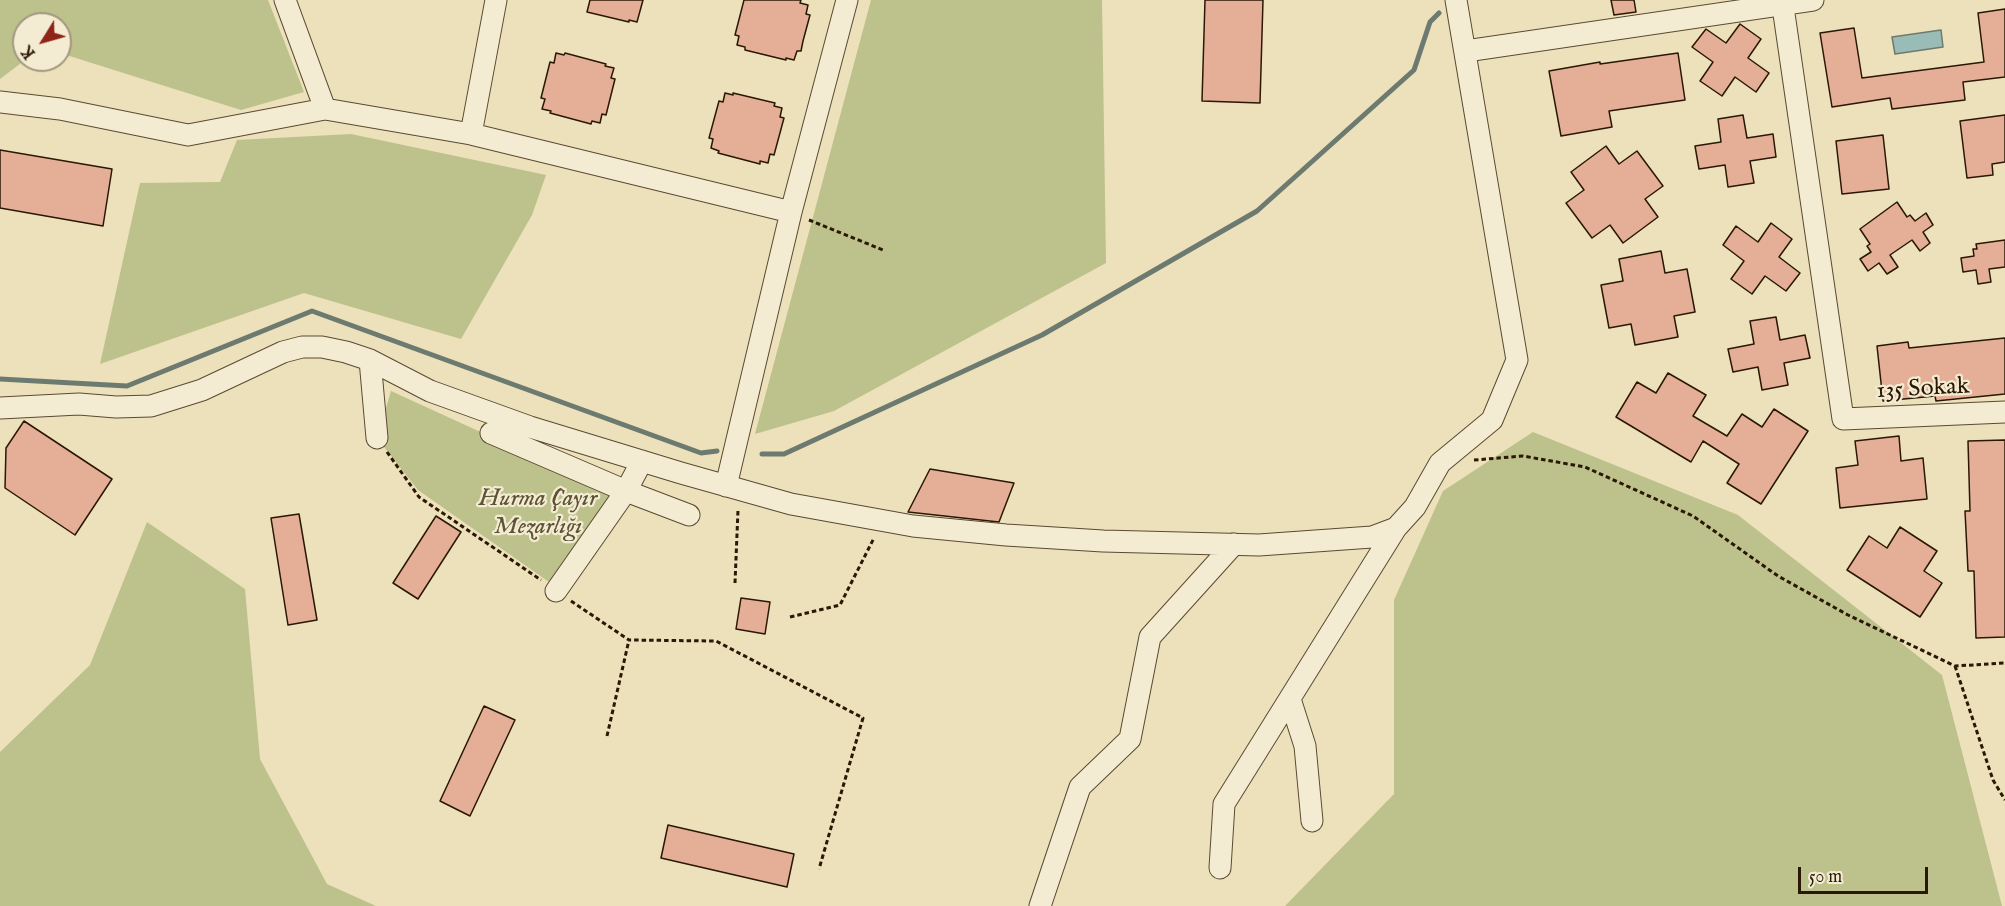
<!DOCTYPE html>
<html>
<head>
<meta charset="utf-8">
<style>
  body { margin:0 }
  #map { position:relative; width:2005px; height:906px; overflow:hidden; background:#ece1bb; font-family:"IM FELL English",serif }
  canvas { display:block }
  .north { position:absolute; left:12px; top:12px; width:60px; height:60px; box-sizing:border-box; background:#f3ecd3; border:2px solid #a39780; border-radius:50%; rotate:233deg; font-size:16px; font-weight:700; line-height:24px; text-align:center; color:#2a1704 }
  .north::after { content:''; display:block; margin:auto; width:21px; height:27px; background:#8f2418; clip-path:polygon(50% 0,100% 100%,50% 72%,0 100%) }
  .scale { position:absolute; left:1798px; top:867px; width:130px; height:27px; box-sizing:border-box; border:3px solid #2a1704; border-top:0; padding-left:8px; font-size:18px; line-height:21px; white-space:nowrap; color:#2a1704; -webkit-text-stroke:4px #f3ecd3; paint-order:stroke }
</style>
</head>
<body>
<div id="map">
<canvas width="2005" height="906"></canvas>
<div class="north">K</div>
<div class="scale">50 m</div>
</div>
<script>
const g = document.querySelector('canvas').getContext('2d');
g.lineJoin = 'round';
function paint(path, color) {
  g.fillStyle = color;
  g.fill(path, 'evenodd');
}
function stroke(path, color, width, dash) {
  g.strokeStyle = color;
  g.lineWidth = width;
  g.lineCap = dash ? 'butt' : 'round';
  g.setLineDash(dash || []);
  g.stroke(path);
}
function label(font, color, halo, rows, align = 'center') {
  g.font = font + ' "IM FELL English",serif';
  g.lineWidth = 4.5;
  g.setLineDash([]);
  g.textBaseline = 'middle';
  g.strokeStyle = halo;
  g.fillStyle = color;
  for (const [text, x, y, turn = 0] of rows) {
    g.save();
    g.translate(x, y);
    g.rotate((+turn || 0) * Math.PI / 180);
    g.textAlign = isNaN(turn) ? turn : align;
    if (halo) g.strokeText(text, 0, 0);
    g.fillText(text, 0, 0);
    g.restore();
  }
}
paint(new Path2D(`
  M0,0h268l36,92 -63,18 -181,-57v-29h-36l1,36 -25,19z
  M871,0h231l4,263 -272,148 -79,23z
  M351,134l195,41 -14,40 -71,124 -157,-46 -204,71 40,-181 80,-1 17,-42z
  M391,391l225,103 -67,88 -131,-92 -41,-52z
  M1533,432l205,83 204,160 60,231h-717l109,-112v-194l49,-109z
  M147,522l98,67 15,170 67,125 49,22h-376v-154l90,-87z`), '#bdc18c');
const water = new Path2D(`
  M1941,30l2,17 -48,7 -3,-17z`);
paint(water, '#9abcb7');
stroke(water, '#6d7a6f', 1.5);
stroke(new Path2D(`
  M0,379l127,7 185,-75 389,142 16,-2
  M762,454h22l258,-119 215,-124 157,-141 16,-48 9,-9`), '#6d7a6f', 5);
const building = new Path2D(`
  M590,0h53l-6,22 -8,-2v2l-42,-10z
  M744,0h57l-1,3 8,2 -2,9 4,1 -7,26 -2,10h-4l-3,9 -8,-2v2l-41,-10v-3l-8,-2 2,-9 -4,-1z
  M1205,0h58l-3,103 -58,-2z
  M1611,0h23l2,12 -22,3z
  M2005,9v68l-42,5 2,18 -73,9 -2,-11 -58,9 -12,-74 34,-5 8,50 122,-16 -6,-49z
  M1740,24l21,15 -13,19 21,15 -13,19 -21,-15 -13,19 -22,-15 13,-19 -21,-15 14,-18 20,14z
  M556,53l8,2 1,-2 41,11 -1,2 9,2 -3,10 4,1 -9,36 -4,-1 -2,9 -8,-2 -1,3 -41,-11 1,-2 -9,-2 3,-10 -4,-1 9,-36 4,1z
  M1678,53l7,47 -76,11 3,16 -51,9 -12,-65 51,-9v2z
  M725,93l8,2v-2l42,10 -1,3 8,2 -2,9 4,1 -10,37 -4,-1 -2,9 -8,-2v3l-42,-11 1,-2 -8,-3 2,-9 -4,-1 10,-37 4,1z
  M1743,115l4,23 26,-4 3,23 -26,4 4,22 -26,4 -3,-22 -26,4 -4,-23 26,-4 -3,-23z
  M2005,115v47l-13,2 1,11 -26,3 -7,-57z
  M1883,135l6,54 -47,5 -6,-53z
  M1606,146l13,18 18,-13 26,35 -18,13 13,18 -35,26 -13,-18 -18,13 -26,-35 18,-13 -13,-18z
  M0,150l112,19 -9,57 -103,-18z
  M1897,202l10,15 3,-2 5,6 11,-8 7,12 -10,7 7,11 -10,8 -8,-11 -22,15 8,12 -11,7 -8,-11 -11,8 -8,-12 11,-7 -4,-6 3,-2 -10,-15z
  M1771,223l21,16 -13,18 21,16 -14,18 -21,-15 -13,18 -21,-15 13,-18 -21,-16 13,-19 22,16z
  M2005,240v27l-16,2 2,13 -13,2 -2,-14 -13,2 -2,-14 13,-2 -1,-7h4l-1,-5z
  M1661,251l4,22 22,-4 8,43 -21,4 4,21 -43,8 -4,-21 -22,4 -8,-43 22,-4 -4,-22z
  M1776,317l4,23 25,-5 5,23 -26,5 4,22 -26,5 -4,-23 -25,5 -5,-23 26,-5 -4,-23z
  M2005,338v56l-69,7 -1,-5 -52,5 -6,-55 31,-4 1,6z
  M1668,373l38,22 -13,21 34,20 15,-22 20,13 12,-18 34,22 -47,73 -34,-21 12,-19 -36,-23 -12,21 -75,-45 21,-35 19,11z
  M24,421l88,58 -37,56 -70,-47 1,-40z
  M1899,436l2,25 22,-3 4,41 -87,9 -4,-40 22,-3 -3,-24z
  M2005,440v197l-29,1 -2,-67h-6l-3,-60h5l-2,-70z
  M930,469l84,14 -15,39 -91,-10z
  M299,514l18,106 -29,5 -17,-107z
  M436,516l25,16 -43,67 -25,-16z
  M1900,527l37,24 -13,20 18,12 -22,34 -73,-47 22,-34 18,12z
  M741,598l29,4 -5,32 -29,-5z
  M484,706l31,14 -45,96 -30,-15z
  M668,825l126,29 -7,33 -126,-29z`);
paint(building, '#e4af96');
stroke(building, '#2a1704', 1.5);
const minor = new Path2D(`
  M1782,0l61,419 162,-7
  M1466,51l347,-51
  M0,102l60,7 128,26 137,-26 -40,-109
  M325,109l146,25 320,78
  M471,134l25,-134
  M370,360l7,78
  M0,408l79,-4 37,3 35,-1 51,-16 81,-38 19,-5h20l24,5 24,8 60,31 100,36 151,46 110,31 122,22 93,9 97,6 156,4 113,-8 24,-9 19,-21 25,-44 52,-43 25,-60 -61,-360
  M491,433l135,58 16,-30
  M726,486l65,-274 56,-212
  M556,591l70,-100 63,24
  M1290,699l15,47 7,75
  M1220,868l4,-64 172,-276
  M1040,906l40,-119 50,-48 20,-102 84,-93`);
stroke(minor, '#5a4a32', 23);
stroke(new Path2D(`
  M809,220l74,30
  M387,452l32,45 122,83
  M1474,460l49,-4 62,11 108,49 85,60 70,39 107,51 50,-3
  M735,583l3,-73
  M571,601l58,39 87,1 147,77 -44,151
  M790,617l50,-12 34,-67
  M1955,666l38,114 12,20
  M607,736l22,-96`), '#2a1704', 3, [4.5, 3]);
stroke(minor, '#f3ecd3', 21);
label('24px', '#2a1704', '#f3ecd3', [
  ["135 Sokak",1923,390,-3]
]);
label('italic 24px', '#5d5234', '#f3ecd3', [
  ["Hurma Çayır",538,500],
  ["Mezarlığı",538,528]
]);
</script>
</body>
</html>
